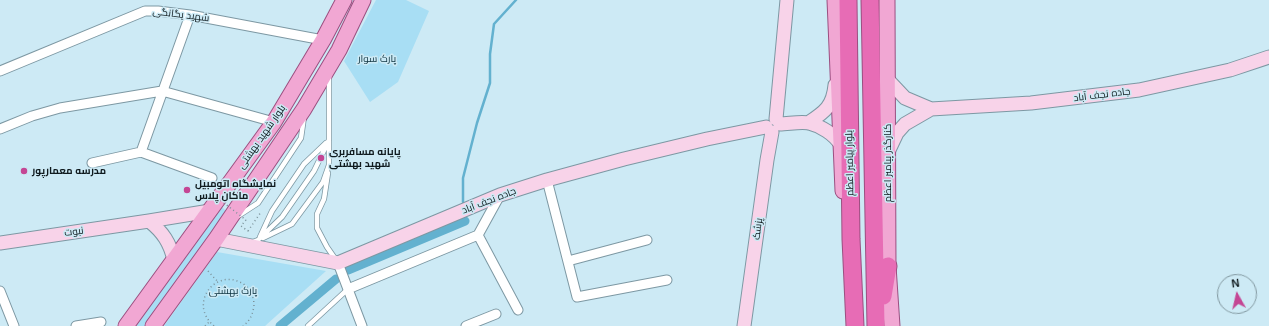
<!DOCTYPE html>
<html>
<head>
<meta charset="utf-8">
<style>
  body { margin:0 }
  #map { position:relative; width:1269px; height:326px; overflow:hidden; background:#cdeaf5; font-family:Helvetica,sans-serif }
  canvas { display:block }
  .north { position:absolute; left:1217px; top:274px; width:40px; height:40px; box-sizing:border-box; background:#cdeaf5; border:1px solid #81979f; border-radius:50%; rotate:352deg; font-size:11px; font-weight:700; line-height:16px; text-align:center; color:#0f1a1e }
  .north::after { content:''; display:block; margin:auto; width:14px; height:18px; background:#c44694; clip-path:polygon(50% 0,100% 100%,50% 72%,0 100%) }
</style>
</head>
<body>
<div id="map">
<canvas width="1269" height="326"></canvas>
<div class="north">N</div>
</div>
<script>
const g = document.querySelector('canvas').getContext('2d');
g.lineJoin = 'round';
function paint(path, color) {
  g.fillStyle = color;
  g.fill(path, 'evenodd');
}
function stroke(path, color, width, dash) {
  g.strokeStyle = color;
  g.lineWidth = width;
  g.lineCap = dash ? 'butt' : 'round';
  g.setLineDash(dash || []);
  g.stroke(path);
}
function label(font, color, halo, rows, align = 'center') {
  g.font = font + ' Helvetica,Cairo,sans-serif';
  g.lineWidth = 3;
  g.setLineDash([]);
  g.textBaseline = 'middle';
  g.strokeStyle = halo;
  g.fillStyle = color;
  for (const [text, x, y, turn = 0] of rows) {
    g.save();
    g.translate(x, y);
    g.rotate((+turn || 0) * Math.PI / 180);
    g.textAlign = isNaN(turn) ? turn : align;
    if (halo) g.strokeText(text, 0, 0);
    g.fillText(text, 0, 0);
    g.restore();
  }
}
paint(new Path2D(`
  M376,0h30l23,11 -31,71 -28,20 -26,-41z
  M222,207l5,5 -82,114h-9z
  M217,252l109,19 -61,55h-101z`), '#a8def4');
stroke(new Path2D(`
  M463,202v-24l14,-55 13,-40v-29l4,-30 22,-24
  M464,218l1,3`), '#63b1cf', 2.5);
stroke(new Path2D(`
  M348,270l117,-49
  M280,326l56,-47`), '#63b1cf', 9);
const lane = new Path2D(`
  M328,173l-4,26 -7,15v14l10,19 9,13
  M238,216l20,-13 43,-65 3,-21
  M260,237l12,-26 32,-47 22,-21
  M263,238l29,-14 31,-42 6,-17v-24
  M253,242l5,-2 24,-23 32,-46 15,-31v-63
  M308,326l40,-37`);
const street = new Path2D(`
  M0,71l145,-60h13l32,4 133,25
  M0,129l32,-13 28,-8 102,-17 112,31
  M141,152l49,-137
  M92,163l49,-11 71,26
  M547,180l30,117 90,-17
  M478,235l40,75
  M568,261l79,-21
  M338,263l24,63
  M348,289l130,-54 22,-40
  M0,291l14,35
  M76,326l25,-4
  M466,326l30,-12`);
const secondary = new Path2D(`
  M888,80l17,18 26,11
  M776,119l11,-119
  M808,123c17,-11 25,-17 27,-38
  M780,124c8,0 21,-3 29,-1 12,3 25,11 32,22
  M888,152l9,-19 8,-9 26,-15 100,-6 108,-13 91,-20 39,-13
  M149,221c14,11 21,22 25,39
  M216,239l122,24 162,-68 47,-15 77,-21 83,-20 59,-12
  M0,243l149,-22 61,-10
  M744,326l23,-166 5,-28`);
const primary = new Path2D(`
  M835,0l8,191
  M887,0l1,266 4,60
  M126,326l148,-204 49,-82 21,-40
  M153,326l63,-87 88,-130 35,-59 24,-50`);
const highway = new Path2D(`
  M848,0l3,239 4,87
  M870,0l6,326
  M883,296l5,-30`);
stroke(lane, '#7d98a3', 6);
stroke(street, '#7d98a3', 11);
stroke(secondary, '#7d98a3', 15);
stroke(primary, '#9b4f80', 17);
stroke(highway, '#9b4f80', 19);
stroke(new Path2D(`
  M246,220l-5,6 7,5v3
  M248,231l13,-19
  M208,271l10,11
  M205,326l4,-4
  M214,326c-28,-24 5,-62 32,-40 5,5 8,12 8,19 -1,9 -4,16 -11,21`), '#7b9199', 1.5, [1, 3]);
stroke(lane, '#fff', 4.5);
stroke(street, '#fff', 9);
stroke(secondary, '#f8d3e9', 13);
stroke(primary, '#f1a7d3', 15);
stroke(highway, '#e76cb5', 17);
stroke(new Path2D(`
  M211,193l35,27`), '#7b9199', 1.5, [1, 3]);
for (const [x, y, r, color] of [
  [321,158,4,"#c44694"],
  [24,171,4,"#c44694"],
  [187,190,4,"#c44694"]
]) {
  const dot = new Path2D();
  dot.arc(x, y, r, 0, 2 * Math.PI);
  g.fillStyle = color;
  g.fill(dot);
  stroke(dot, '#cdeaf5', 1.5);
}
label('10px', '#0f1a1e', '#cdeaf5', [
  ["شهید یگانگی",181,15,7],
  ["جاده نجف آباد",1102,95,-7],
  ["بلوار شهید بهشتی",262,137,-55],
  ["بلوار پیامبر اعظم",850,163,-91],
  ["کنارگذر پیامبر اعظم",888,163,-90],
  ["جاده نجف آباد",489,201,-21],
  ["پزشک",758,229,-82],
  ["نبوت",74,232,-8]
]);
label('10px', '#0c313e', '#cdeaf5', [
  ["پارک سوار",377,59],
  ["پارک بهشتی",233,291]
]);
label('bold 10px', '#0f1a1e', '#cdeaf5', [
  ["پایانه مسافربری",329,152],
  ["شهید بهشتی",329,164],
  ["مدرسه معمارپور",32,171],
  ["نمایشگاه اتومبیل",195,184],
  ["ماکان پلاس",195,196]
], 'left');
</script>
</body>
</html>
